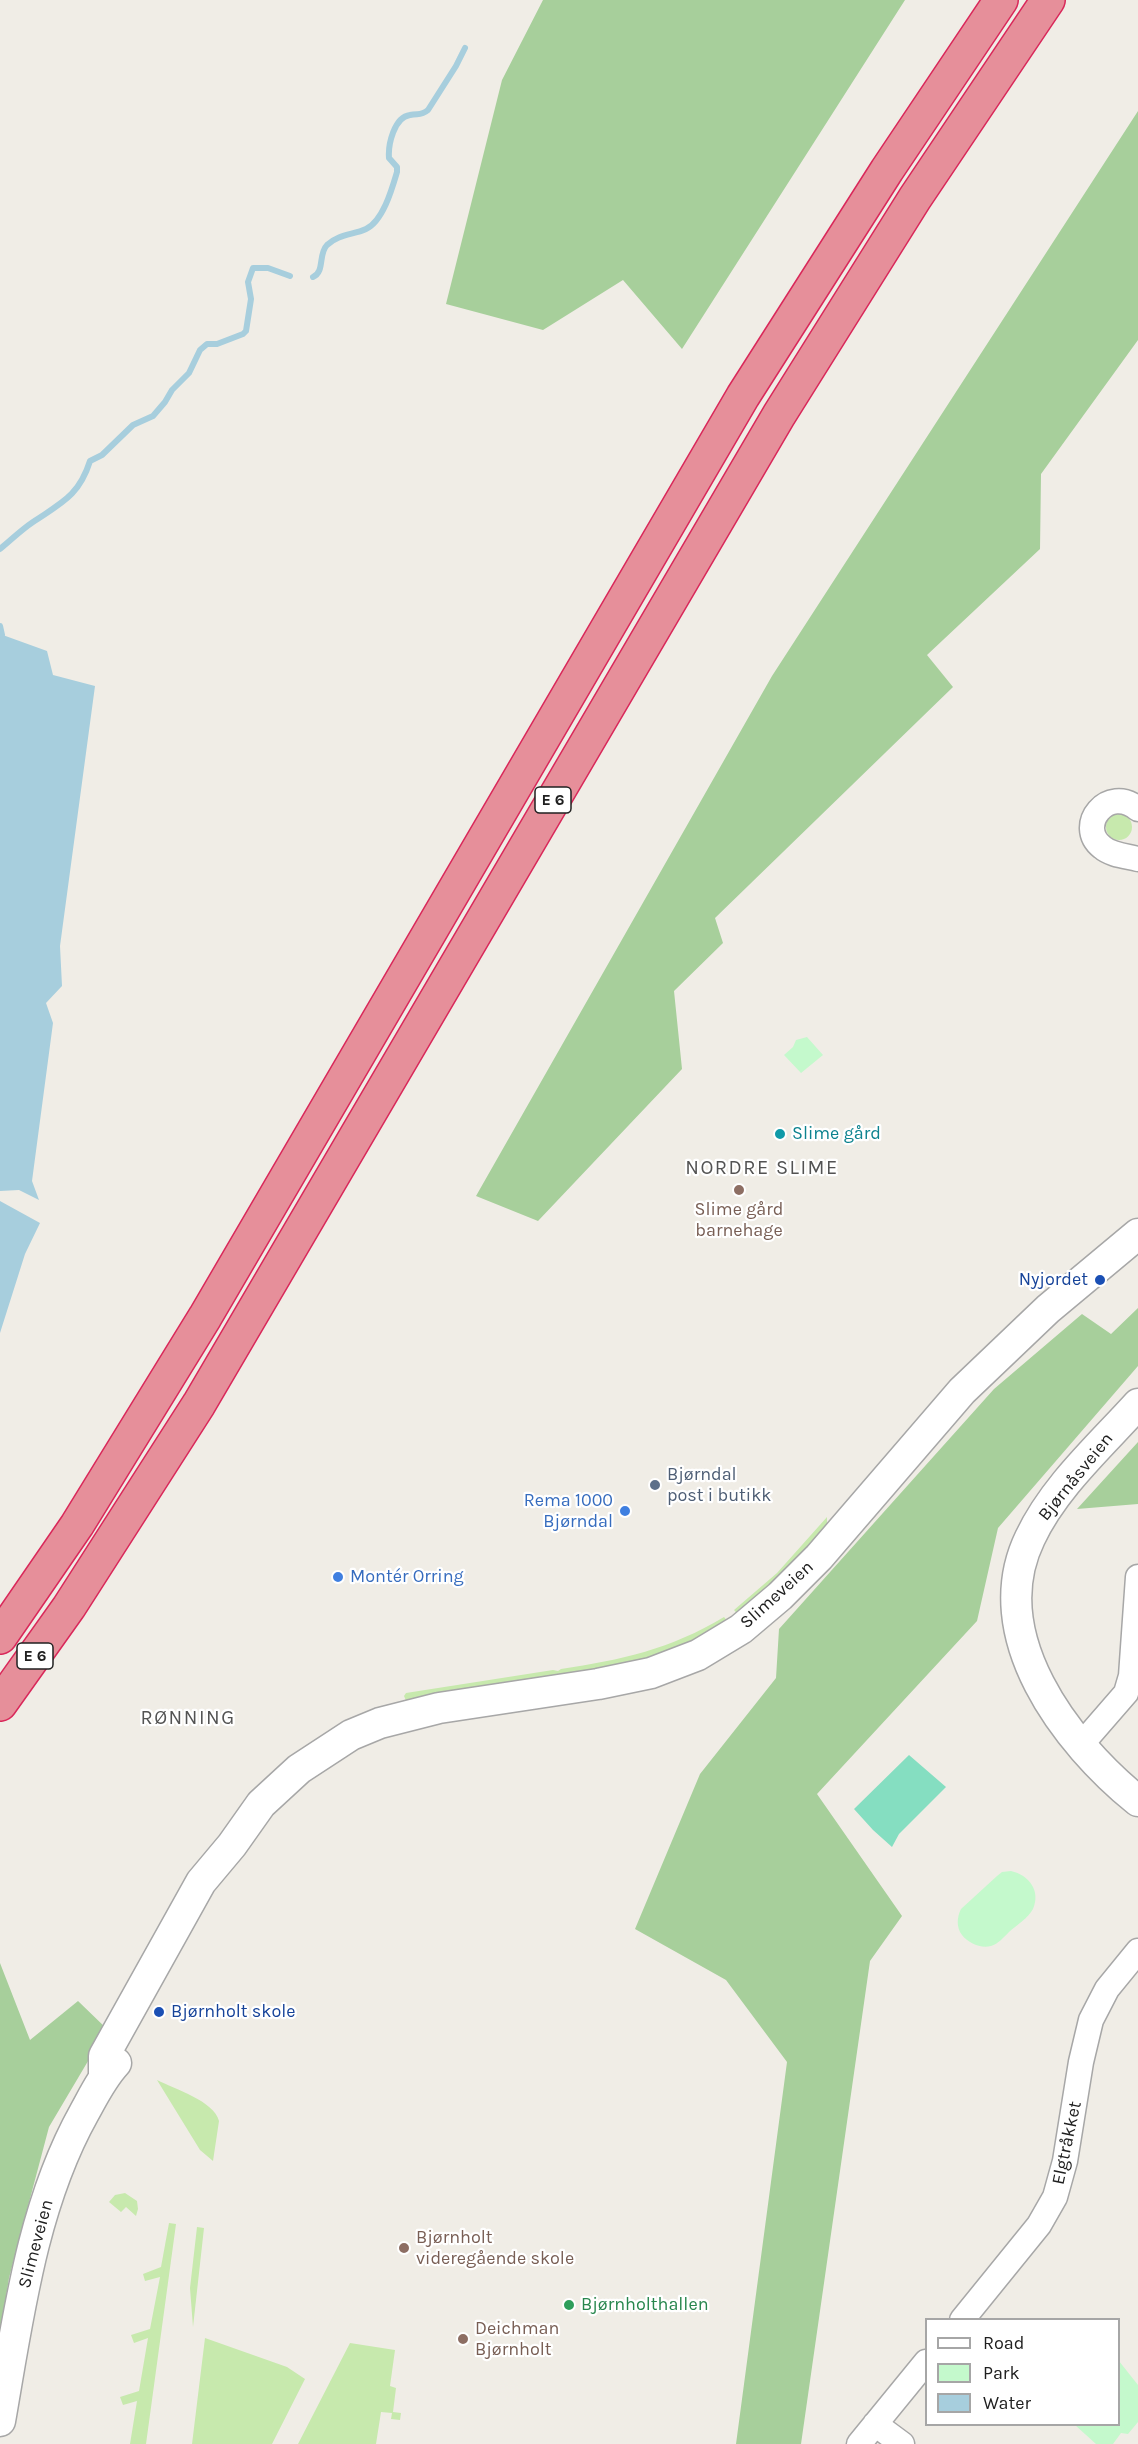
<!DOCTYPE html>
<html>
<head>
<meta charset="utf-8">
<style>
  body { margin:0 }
  #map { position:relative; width:1138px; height:2444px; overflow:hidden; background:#f0ede6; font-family:Karla,sans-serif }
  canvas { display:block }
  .legend { position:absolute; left:925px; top:2318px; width:195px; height:108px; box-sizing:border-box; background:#fff; border:2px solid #a6a6a6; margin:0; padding:8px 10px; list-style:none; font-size:18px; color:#202020 }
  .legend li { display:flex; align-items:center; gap:12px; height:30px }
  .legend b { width:30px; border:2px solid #a6a6a6 }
</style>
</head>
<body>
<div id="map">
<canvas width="1138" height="2444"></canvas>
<ul class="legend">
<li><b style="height:8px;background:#fff"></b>Road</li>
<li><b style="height:16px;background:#c4f9cc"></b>Park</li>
<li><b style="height:16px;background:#a7cedd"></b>Water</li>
</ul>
</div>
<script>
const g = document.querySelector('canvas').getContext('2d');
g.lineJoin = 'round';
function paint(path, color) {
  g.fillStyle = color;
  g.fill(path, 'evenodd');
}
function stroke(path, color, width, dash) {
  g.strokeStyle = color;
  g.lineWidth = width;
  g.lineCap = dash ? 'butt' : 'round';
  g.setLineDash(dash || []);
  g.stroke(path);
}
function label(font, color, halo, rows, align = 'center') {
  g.font = font + ' Karla,sans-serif';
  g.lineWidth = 4.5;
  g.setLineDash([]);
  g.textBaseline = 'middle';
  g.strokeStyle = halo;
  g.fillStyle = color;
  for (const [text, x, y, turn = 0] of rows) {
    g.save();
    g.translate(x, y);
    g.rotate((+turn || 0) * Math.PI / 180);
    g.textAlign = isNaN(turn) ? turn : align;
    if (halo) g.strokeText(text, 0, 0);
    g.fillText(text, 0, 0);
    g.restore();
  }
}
paint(new Path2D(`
  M1106 827a13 13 0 1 1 26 0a13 13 0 1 1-26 0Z
  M827,1517v12l-88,87 -5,-6 43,-37z
  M724,1617l5,6 -75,37 -247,43 -3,-7 2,-3 147,-23 5,1 3,-2c60,-9 110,-20 163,-52z
  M157,2080c18,9 57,21 62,41l-6,40 -13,-11z
  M125,2193l12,8 1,8 -2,7 -10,-9 -5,5 -12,-10 6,-7z
  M169,2223l7,1 -30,220h-16l7,-43 -14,4 -3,-8 19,-6 9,-53 -14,5 -3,-8 19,-6 10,-52 -15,4 -2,-7 18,-7z
  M197,2227l7,1 -11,99 -3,-39z
  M205,2338l82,29 18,12 -33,65h-80z
  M350,2343l45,7 -5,36 6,2 -3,24 8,1 -1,7 -9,-1 1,-6 -11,-1 -5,32h-78z`), '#c7e9ad');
paint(new Path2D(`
  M543,0h362l-223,349 -59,-69 -80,50 -97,-26 56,-224z
  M1138,111v229l-97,134 -1,75 -113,106 26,32 -238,231 8,25 -49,48 8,78 -144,152 -62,-25 296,-520z
  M1138,1308v58l-140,162 -21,93 -160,173 85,122 -32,45 -69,483h-65l51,-382 -61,-82 -91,-51 65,-155 76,-96 3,-49 215,-240 88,-75 29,20z
  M1138,1442v62l-61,5z
  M0,1963l30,77 48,-39 29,28 -58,98 -40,151 -9,58z`), '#a7cf9b');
paint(new Path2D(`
  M807,1037l16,18 -22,18 -17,-18 9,-8 3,-7z
  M1011,1871c18,4 30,20 22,38 -5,9 -16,16 -24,23 -5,5 -11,12 -18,14 -10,3 -23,-3 -29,-11 -6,-8 -5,-18 -1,-26l36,-33 5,-4z
  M1119,2361l19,24v37l-10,12 -7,-1 -8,11h-17l-21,-19 43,-1z`), '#c4f9cc');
paint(new Path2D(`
  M909,1755l37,32 -47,47 -7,13 -19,-17 -19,-21z`), '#85dec1');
paint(new Path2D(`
  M0,634l47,17 6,24 42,11 -35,260 2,40 -16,17 7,20 -21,158 7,19 -20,-10 -19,1z
  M0,1201l40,22 -15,31 -25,79z`), '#a7cedd');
stroke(new Path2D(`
  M313,277c12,-5 5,-23 14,-32 12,-11 26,-10 39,-16 17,-8 26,-40 31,-57v-5l-8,-9c-1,-13 5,-41 21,-43 8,-2 11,1 18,-5l28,-44 9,-18
  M0,549c11,-9 21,-19 33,-27 28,-19 46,-26 57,-61l12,-6 31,-30 20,-9 12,-14 7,-12 17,-17 11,-23 7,-6h10l26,-10 3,-3 5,-32 -3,-17 5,-14h15l22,8
  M0,626l2,9`), '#a7cedd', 6);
const minor = new Path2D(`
  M1138,809c-30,-25 -63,17 -36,38 9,8 24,9 36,12
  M1080,1746l46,-53 5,-17 7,-99
  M962,2320l77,-95 16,-28 10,-36 16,-99 10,-42 16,-31 31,-38
  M875,2424l27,20
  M859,2444l67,-82`);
const tertiary = new Path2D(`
  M1138,1404c-38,42 -84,83 -108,134 -47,97 36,205 108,263
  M104,2077v-21l97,-174 31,-37 29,-41 38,-35 52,-34 29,-12 59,-15 159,-24 53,-11 47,-18 43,-26 39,-33 39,-39 143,-166 86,-82 90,-75
  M0,2421c18,-103 32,-215 84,-308 10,-18 18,-35 32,-50`);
const motorway = new Path2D(`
  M0,1637l77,-112 128,-208 538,-921 144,-226 114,-170
  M0,1704l69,-97 130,-203 580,-989 136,-217 133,-198`);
stroke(minor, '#a7a7a7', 27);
stroke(tertiary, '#a7a7a7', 33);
stroke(motorway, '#d9285a', 36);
stroke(minor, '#fff', 24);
stroke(tertiary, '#fff', 30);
stroke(motorway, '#e68f9a', 33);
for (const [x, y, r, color] of [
  [780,1134,6,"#0f9aa8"],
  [739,1190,6,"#8d6e63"],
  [1100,1280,6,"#1a4fb4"],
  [655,1485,6,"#5c6f8a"],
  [625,1511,6,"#3f7fe0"],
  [338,1577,6,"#3f7fe0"],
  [159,2012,6,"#1a4fb4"],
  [404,2248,6,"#8d6e63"],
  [569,2305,6,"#2e9e5b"],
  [463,2339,6,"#8d6e63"]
]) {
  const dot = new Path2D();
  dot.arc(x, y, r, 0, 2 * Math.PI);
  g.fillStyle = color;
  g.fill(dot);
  stroke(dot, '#fff', 2);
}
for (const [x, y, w] of [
  [553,800,36],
  [35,1656,36]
]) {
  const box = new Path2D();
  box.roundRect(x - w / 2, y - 13, w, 26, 4.5);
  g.fillStyle = '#fff';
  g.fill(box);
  stroke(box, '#202020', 1.5);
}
label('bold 16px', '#202020', null, [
  ["E 6",553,800],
  ["E 6",35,1656]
]);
label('18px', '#0d838f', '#fff', [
  ["Slime gård",792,1134]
], 'left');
label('18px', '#785e54', '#fff', [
  ["Slime gård",739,1210,"center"],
  ["barnehage",739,1231,"center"],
  ["Bjørnholt",416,2238],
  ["videregående skole",416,2259],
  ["Deichman",475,2329],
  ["Bjørnholt",475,2350]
], 'left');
label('18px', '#164399', '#fff', [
  ["Nyjordet",1088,1280],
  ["Bjørnholt skole",171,2012,"left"]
], 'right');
label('18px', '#4e5e75', '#fff', [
  ["Bjørndal",667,1475],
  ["post i butikk",667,1496]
], 'left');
label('18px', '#202020', '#fff', [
  ["Bjørnåsveien",1076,1477,-51],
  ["Slimeveien",777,1595,-42],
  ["Elgtråkket",1067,2143,-78],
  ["Slimeveien",36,2244,-75]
]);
label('18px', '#366cbe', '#fff', [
  ["Rema 1000",613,1501],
  ["Bjørndal",613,1522],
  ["Montér Orring",350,1577,"left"]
], 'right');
label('18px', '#27864d', '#fff', [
  ["Bjørnholthallen",581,2305]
], 'left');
g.letterSpacing = '1.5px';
label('20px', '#535353', '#fff', [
  ["NORDRE SLIME",762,1168],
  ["RØNNING",188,1718]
]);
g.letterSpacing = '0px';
</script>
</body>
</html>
